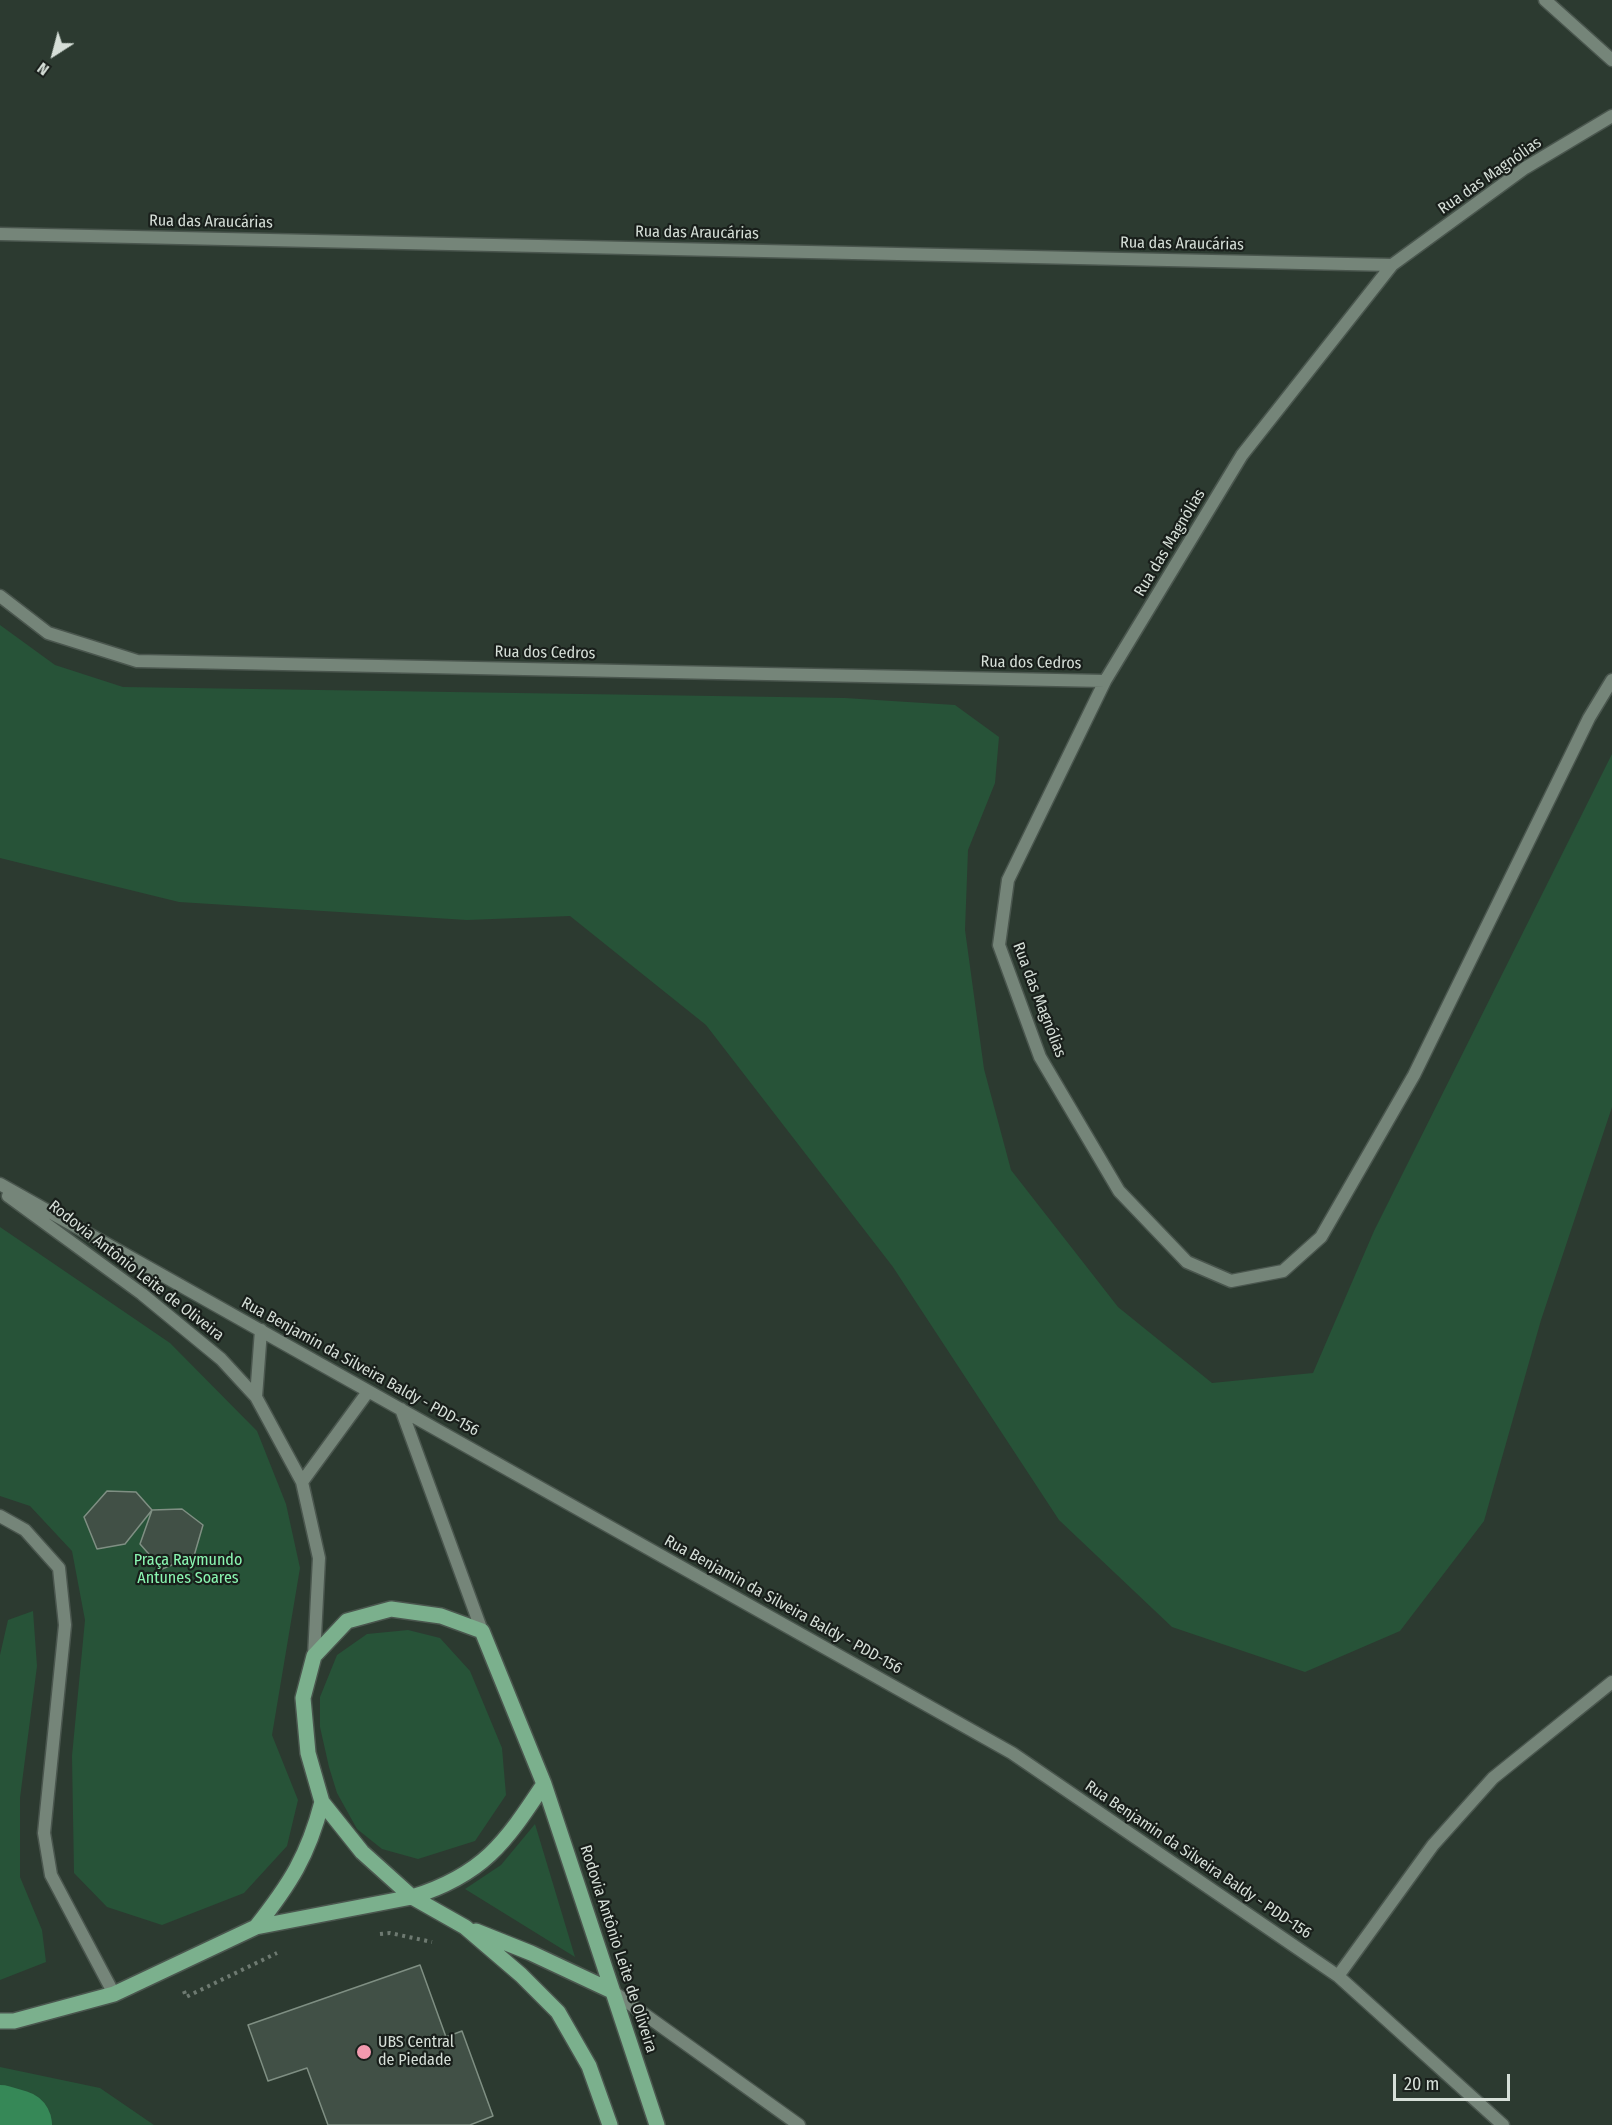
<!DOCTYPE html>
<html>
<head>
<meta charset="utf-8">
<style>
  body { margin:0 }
  #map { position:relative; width:1612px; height:2125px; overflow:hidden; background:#2c3a30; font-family:"Fira Sans Condensed",sans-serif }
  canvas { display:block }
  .north { position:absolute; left:24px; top:24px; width:60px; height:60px; -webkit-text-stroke:4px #191f1b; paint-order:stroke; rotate:216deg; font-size:16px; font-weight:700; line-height:24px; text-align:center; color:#d6dfd8 }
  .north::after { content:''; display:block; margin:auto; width:21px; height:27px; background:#d6dfd8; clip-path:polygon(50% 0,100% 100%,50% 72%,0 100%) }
  .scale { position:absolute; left:1393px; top:2074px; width:117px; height:27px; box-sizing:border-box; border:3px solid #d6dfd8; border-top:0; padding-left:8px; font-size:18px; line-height:21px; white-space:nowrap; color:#d6dfd8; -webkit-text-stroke:4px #191f1b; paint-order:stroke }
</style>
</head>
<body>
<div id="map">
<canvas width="1612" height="2125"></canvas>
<div class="north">N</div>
<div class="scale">20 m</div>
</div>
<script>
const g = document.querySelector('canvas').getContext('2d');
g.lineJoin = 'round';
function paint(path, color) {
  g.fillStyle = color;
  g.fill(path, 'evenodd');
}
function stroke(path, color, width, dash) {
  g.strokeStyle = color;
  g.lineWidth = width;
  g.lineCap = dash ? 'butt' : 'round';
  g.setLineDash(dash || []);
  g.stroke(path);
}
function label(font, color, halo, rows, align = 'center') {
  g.font = font + ' "Fira Sans Condensed",sans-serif';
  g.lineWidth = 4.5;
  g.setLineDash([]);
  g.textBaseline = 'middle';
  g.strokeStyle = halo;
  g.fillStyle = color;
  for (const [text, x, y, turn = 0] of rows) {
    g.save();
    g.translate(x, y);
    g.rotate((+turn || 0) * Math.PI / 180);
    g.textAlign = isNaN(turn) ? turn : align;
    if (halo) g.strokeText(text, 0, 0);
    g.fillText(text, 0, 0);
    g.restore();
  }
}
paint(new Path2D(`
  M0,625l55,40 68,22 722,11 110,7 44,32 -4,46 -27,67 -3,80 19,139 27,101 107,137 94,76 101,-10 61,-142 238,-477v353l-71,213 -57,201 -84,110 -95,41 -133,-45 -113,-107 -166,-253 -187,-242 -136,-109 -103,4 -288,-18 -179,-44z
  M0,1227l170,116 87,88 29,73 14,64 -28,167 26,65 -11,46 -43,47 -82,32 -55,-18 -33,-34 -2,-117 13,-136 -13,-69 -42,-45 -30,-10z
  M33,1611l4,55 -17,132v79l22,53 4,32 -46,18v-325l8,-35z
  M408,1630l32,8 30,33 32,77 4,47 -31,46 -57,18 -36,-10 -25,-20 -20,-36 -8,-26 -9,-40v-30l17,-42 30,-21z
  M535,1824l40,133 -110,-68 36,-24z
  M0,2067l100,21 54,37h-154z`), '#275338');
stroke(new Path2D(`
  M0,2120l17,5`), '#368857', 70);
const building = new Path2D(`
  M107,1491l29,1 16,18 -27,34 -28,5 -13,-32z
  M182,1509l21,16 -9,31 -32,13 -22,-25 12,-34z
  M420,1965l26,72 16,-6 31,85 -23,9h-142l-21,-57 -39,13 -20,-56z`);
paint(building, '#415046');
stroke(building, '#7f8f83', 1.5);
const lane = new Path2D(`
  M612,1991l187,134`);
const street = new Path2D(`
  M1545,0l67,60
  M1612,116l-87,52 -133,97 -150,190 -137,226 -97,199 -9,65 41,112 79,134 68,71 44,19 52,-10 38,-34 93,-162 175,-357 23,-38
  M0,234l1392,31
  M0,596l48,37 89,28 968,20
  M0,1184l1012,569 326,223 165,149
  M8,1196l134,98 79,65 35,38 46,85 17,76 -5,98
  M256,1397l5,-67
  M401,1409l81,222
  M302,1482l65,-89
  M0,1516l25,14 34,38 6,57 -21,208 7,42 63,119
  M1338,1976l95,-131 60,-67 119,-96`);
const primary = new Path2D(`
  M544,1784c-39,59 -61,91 -132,113l-50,-45 -40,-50 -14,-49 -5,-55 11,-42 33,-35 44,-12 50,7 41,15 62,153 113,341
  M256,1927c34,-43 52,-71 66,-125
  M476,1931l55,22 81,38
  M0,2021h14l100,-27 142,-67 156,-30 53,30 56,48 37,37 31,54 21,59`);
stroke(lane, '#4a564e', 15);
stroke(street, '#4a564e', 15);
stroke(primary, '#4a564e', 18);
stroke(new Path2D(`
  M380,1934l10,-1 42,9
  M184,1991l2,6 91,-44`), '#6e7a71', 4, [3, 4.5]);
stroke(lane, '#758579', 12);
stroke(street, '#758579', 12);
stroke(primary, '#7bb08d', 15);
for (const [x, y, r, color] of [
  [364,2052,8,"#f29aaf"]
]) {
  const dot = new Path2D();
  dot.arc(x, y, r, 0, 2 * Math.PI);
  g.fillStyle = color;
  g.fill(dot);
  stroke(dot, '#191f1b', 2);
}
label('16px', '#d6dfd8', '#191f1b', [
  ["Rua das Magnólias",1490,176,-35],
  ["Rua das Araucárias",211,222,1],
  ["Rua das Araucárias",697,233,1],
  ["Rua das Araucárias",1182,244,1],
  ["Rua das Magnólias",1170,543,-59],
  ["Rua dos Cedros",545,653,1],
  ["Rua dos Cedros",1031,663,1],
  ["Rua das Magnólias",1039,1000,69],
  ["Rodovia Antônio Leite de Oliveira",136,1271,38],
  ["Rua Benjamin da Silveira Baldy - PDD-156",360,1367,29],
  ["Rua Benjamin da Silveira Baldy - PDD-156",783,1605,29],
  ["Rua Benjamin da Silveira Baldy - PDD-156",1198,1860,34],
  ["Rodovia Antônio Leite de Oliveira",618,1949,72]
]);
label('16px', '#8af6b1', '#191f1b', [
  ["Praça Raymundo",188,1561],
  ["Antunes Soares",188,1579]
]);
label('16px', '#d6dfd8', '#191f1b', [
  ["UBS Central",378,2043],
  ["de Piedade",378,2061]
], 'left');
</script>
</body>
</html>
